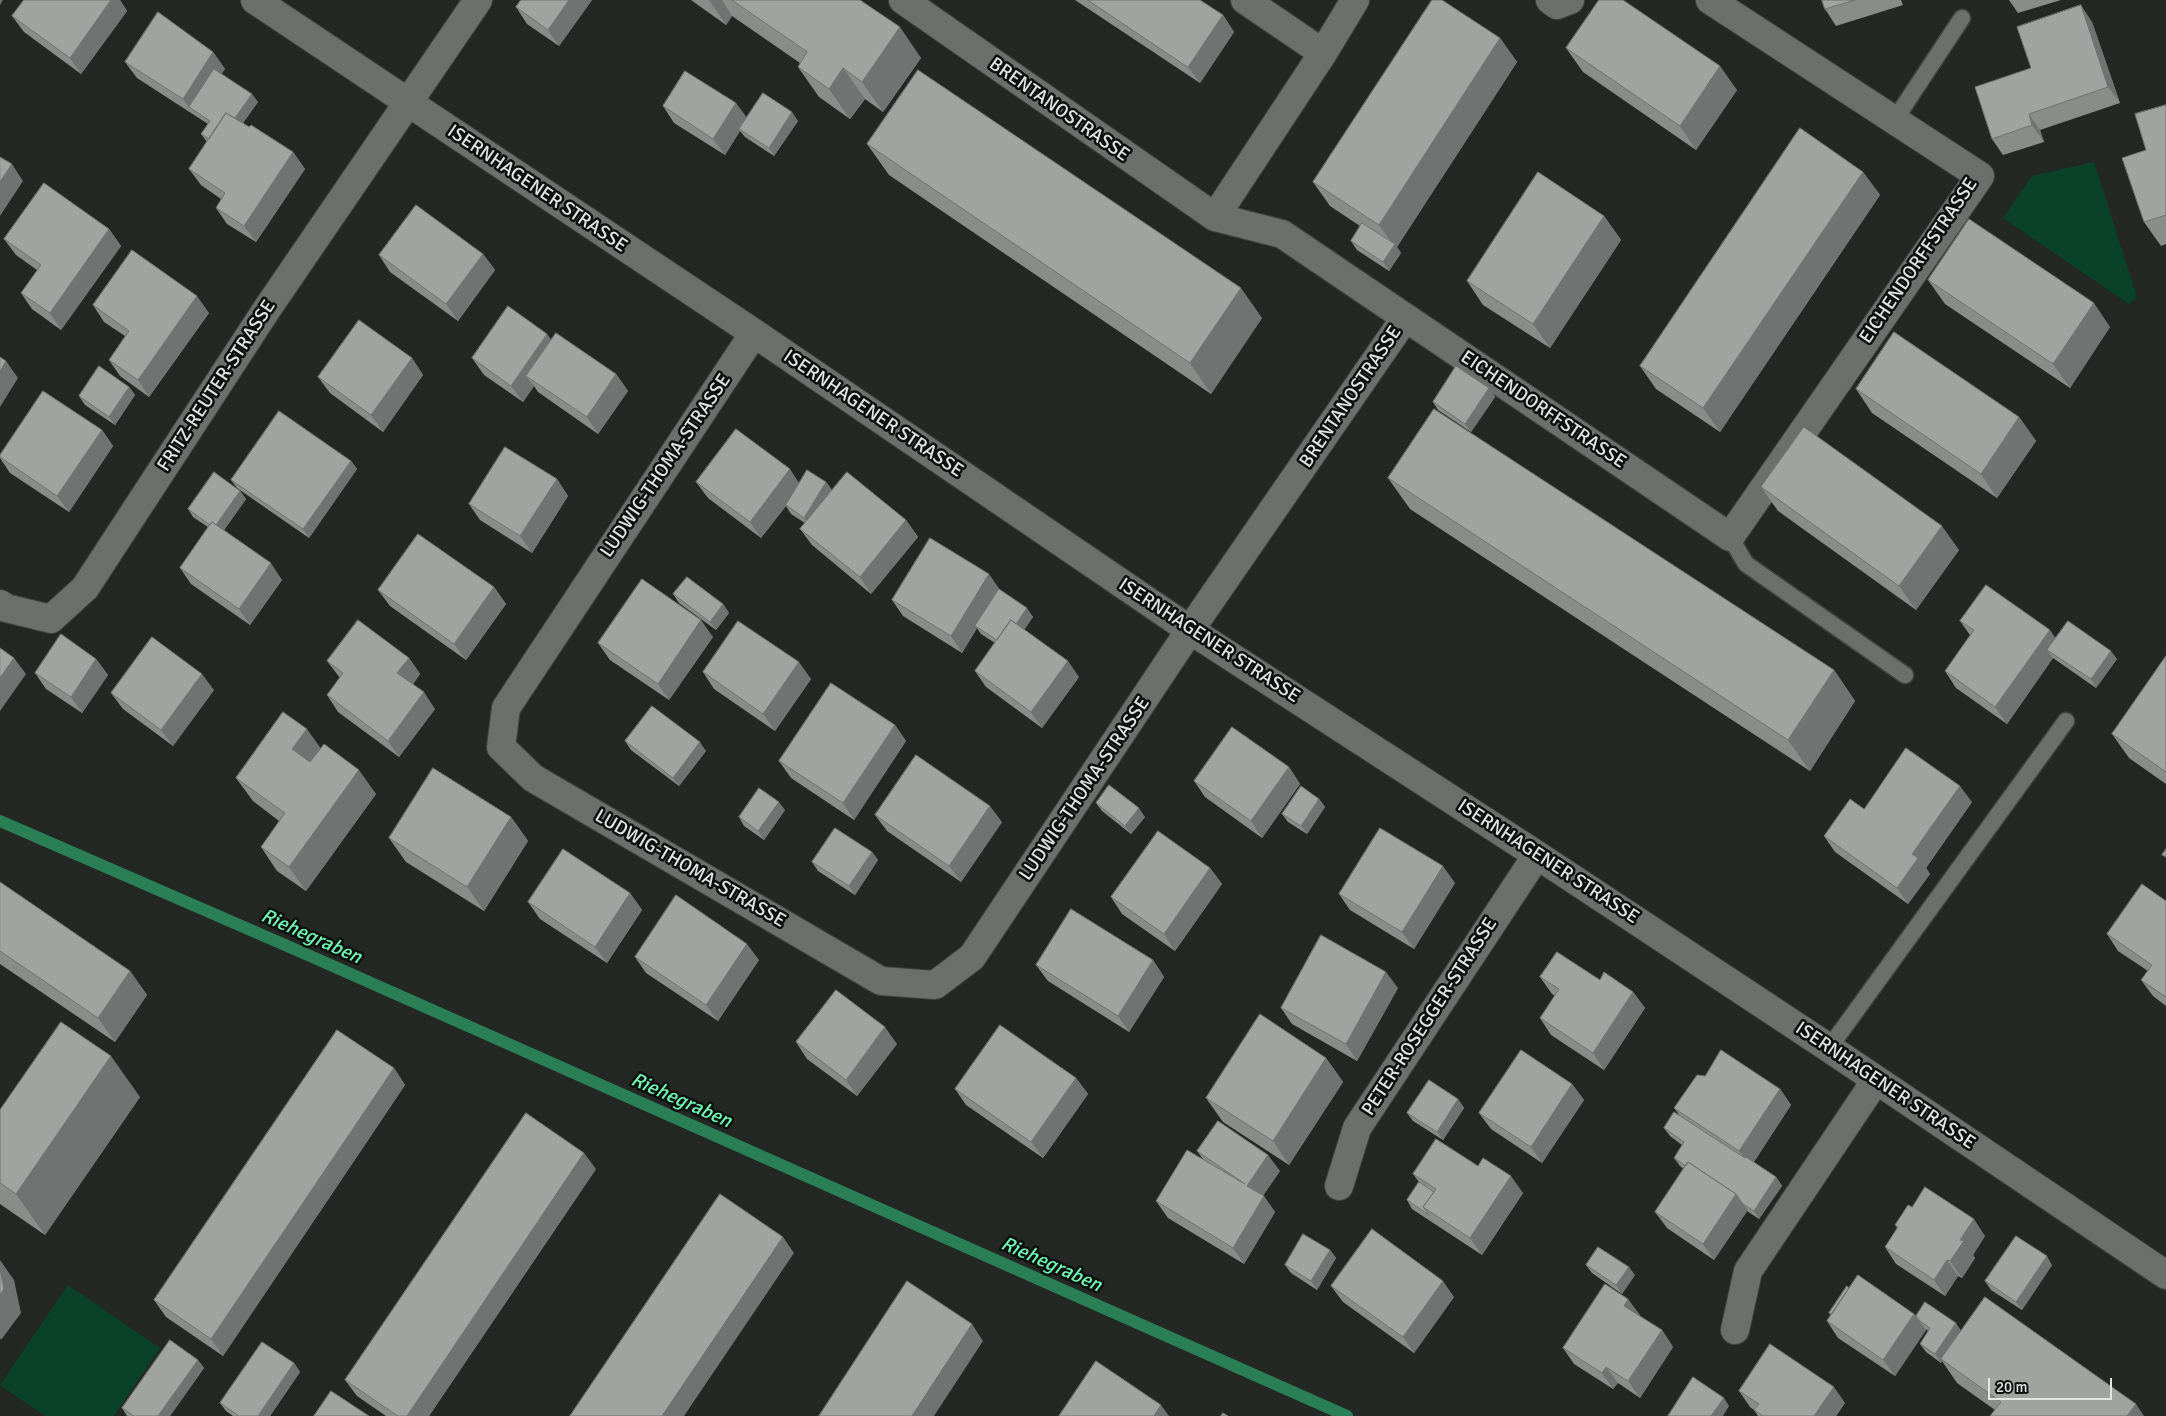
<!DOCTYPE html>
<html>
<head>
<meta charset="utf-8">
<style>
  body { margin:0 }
  #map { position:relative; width:2166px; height:1416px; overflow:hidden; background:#242825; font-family:Signika,sans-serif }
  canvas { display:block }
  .scale { position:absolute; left:1988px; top:1378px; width:124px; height:22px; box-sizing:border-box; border:2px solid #e2e5e3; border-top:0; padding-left:6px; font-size:15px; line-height:18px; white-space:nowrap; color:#e2e5e3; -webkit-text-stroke:4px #0e100f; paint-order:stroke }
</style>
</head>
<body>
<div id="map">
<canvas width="2166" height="1416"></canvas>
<div class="scale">20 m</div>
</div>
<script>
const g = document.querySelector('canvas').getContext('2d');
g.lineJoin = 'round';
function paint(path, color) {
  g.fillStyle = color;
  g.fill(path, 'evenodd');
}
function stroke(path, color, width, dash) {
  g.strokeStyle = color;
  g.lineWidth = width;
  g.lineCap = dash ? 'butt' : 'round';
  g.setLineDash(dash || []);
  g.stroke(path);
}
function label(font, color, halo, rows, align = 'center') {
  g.font = font + ' Signika,sans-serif';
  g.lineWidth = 5;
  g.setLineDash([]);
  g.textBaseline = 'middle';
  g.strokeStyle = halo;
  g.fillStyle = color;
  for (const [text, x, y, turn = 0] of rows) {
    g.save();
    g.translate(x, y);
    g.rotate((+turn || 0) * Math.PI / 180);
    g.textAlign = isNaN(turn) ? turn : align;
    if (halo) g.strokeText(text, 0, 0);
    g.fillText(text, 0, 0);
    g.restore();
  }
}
paint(new Path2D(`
  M2094,162l43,135 -8,7 -126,-86 29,-42z
  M68,1285l92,63 -46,68h-69l-45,-31z`), '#0a4229');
stroke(new Path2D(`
  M0,821l308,134 1039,461`), '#2a7f56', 12);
const lane = new Path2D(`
  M1894,121l68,-103
  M1730,537l16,27 159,111
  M1829,1048l237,-327`);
const street = new Path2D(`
  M255,0l499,333 436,297 347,225 292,193 337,227
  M903,0l312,217 67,17 448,303 250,-361 -270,-176
  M1245,0l78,53
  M1550,0l7,5 13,-5
  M1215,217l108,-164 32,-53
  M754,333l-248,375 -5,39 32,31 348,203 54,4 37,-28 218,-327 215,-312
  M0,604l6,4 45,11 34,-31 182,-279 211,-309
  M1339,1186l18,-58 180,-273
  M1735,1330l13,-59 128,-191`);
stroke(lane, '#404442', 19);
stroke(street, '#404442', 30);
stroke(lane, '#6c706d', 16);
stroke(street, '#6c706d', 28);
paint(new Path2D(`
  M24,0h96l7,11 -46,63 -57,-42 -12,-16z
  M592,0l-33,46 -32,-22 -11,-17z
  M691,0h169l61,58 -38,54 -18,-13 -15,20 -31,-22 -21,-30 2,-4 -68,-47 -6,9z
  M1075,0h125l23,15 11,17 -34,51z
  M1822,0h79l2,5 -67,21 -11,-17z
  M2009,0h52l-43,13z
  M2092,22l28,81 -80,27 4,12 -41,13 -11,-16 39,-71z
  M1500,38l17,24 -120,185 4,6 -12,18 -32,-21 -6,-9 9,-15 -30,-20 -17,-24z
  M1566,48l171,42 -41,60 -113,-78z
  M213,52l12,17 -4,5 37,28 -15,21 50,29 12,17 -49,73 -29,-18 -11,-16 5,-9 -20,-14 -12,-16 18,-27 -6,-8 7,-10 -71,-46 -12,-16z
  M2166,105v139l-5,2 -17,-24 2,-72z
  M663,106l83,11 52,4 -24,35 -29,-19 -5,-6 -15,24 -51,-32z
  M867,144l395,174 -51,76 -322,-219z
  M1863,172l17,23 -160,237 -64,-43 -16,-23z
  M1604,216l17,24 -71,108 -67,-43 -16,-24z
  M109,229l12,17 -60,84 -29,-21 -11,-16 16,-23 -21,-15 -12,-16z
  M483,254l12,16 -37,51 -68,-49 -11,-17z
  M1928,280l182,47 -40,61 -125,-84z
  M93,305l116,8 -60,84 -29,-21 -11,-16 16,-24 -21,-14z
  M547,334l4,6 65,34 12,17 -30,43 -60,-42 -4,-6 -11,16 -39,-27 -12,-17z
  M412,358l11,17 -40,57 -53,-39 -12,-16z
  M129,387l6,8 -20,30 -30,-20 -6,-9z
  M1489,388l6,9 -24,35 -33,-22 -5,-8z
  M1856,389l163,28 17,24 -39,57 -125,-85z
  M102,430l11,16 -44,66 -59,-39 -10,-15v-3z
  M351,461l6,8 -48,69 -72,-50 -6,-8z
  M1388,478l446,192 21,31 -45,70 -400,-262z
  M557,479l11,17 -36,57 -52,-33 -11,-16z
  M696,482l103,1 27,-1 6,8 74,30 12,17 -47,57 -59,-49 -12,-16 5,-6 -14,-9 -5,-8 -25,32 -53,-40z
  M1761,487l198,63 -43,60 -138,-99z
  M240,491l6,8 -22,31 58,50 -32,45 -59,-41 -11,-16 28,-41 -15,-10 -5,-8z
  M494,587l12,17 -40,56 -76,-54 -12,-16z
  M1000,590l33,27 -9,12 55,48 -37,51 -56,-41 -11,-16 20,-28 -14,-9 -4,-6 -15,25 -59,-37 -11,-16z
  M673,594l50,10 6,9 -13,17 -37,-27z
  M1960,621l95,17 62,21 -21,29 -43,-30 -46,66 -51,-36 -11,-17 25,-36z
  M713,637l-44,63 -59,-40 -12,-17z
  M2166,656v128l-37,-26 -17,-24z
  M409,658l11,16 -7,10 22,25 -36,48 -61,-45 -11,-17 13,-17 -13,-17z
  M96,659l12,16 -26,38 -36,-24 -11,-16z
  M703,672l108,7 -36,52 -61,-42z
  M214,690l-41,56 -50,-37 -12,-16z
  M895,725l11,16 -52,79 -63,-42 -12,-17z
  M625,741l81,10 -27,35 -48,-36z
  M321,748l55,46 -70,97 -29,-20 -16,-24 18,-26 -26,-20 -17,-23z
  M1289,767l11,17 -38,54 -57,-41 -11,-16z
  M1319,799l6,8 -18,27 -19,-12 -6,-8z
  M1972,802l-46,66 4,6 -22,30 -73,-52 -11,-16 40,-27z
  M1096,803l49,14 -14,17 -29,-23z
  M785,810l-21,30 -20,-14 -5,-9z
  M875,815l127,7 -41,60 -74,-51z
  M511,817l17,24 -44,70 -78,-49 -17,-24z
  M872,852l6,8 -23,35 -37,-24 -6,-9z
  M1210,868l12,16 -47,67 -53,-37 -11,-17z
  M0,882l130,89 17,24 -32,47 -115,-78z
  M1455,883l-41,66 -64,-39 -11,-16z
  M630,893l12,17 -35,53 -67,-44 -12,-17z
  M2166,901v105l-13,-10 -12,-16 7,-9 -30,-20 -11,-17z
  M635,957l124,3 -41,61 -72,-48z
  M1153,960l11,17 -35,55 -81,-51 -12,-16z
  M1540,977l60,3 33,12 12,16 -41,62 -53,-35 -11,-17 15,-22 -3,-2z
  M1398,988l-41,73 -65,-37 -11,-16z
  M796,1042l101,2 -40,52 -50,-37z
  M1326,1058l17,24 -54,83 -66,-43 -17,-24z
  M394,1068l11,17 -182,271 -57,-39 -12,-17z
  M1076,1078l12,16 -45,64 -77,-53 -11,-16z
  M1572,1084l12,16 -42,63 -51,-34 -12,-16z
  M1780,1089l11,16 -37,57 22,15 6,9 -23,33 -12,-8 -33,49 -47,-32 -12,-16 29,-43 -4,-3 -6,-8 8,-13 -12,-9 -6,-8 16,-12 -6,-8z
  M140,1097l-95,138 -45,-31v-94z
  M1458,1099l6,9 -21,32 -30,-19 -6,-8z
  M1197,1151l83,20 -17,24 12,17 -31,52 -76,-46 -12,-17 47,-42z
  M1478,1166l45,27 -41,62 -70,-46 -5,-9 12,-18 -6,-8z
  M596,1169l-167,247h-43l-29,-20 -12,-16z
  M1895,1225l90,11 -12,19 2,3 -13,20 -4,-2 -13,20 -49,-32 -11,-17 12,-19z
  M1330,1250l6,8 -19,32 -26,-17 -6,-8z
  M1586,1265l49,10 -13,19 -30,-21z
  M2052,1265l-30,45 -31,-20 -6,-9z
  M1331,1286l123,11 -40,56 -71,-51z
  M1849,1288l65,26 2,2 40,7 5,8 175,73 -141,6 -38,-27 -15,-22 -1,2 -15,-11 -6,-8 8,-13 -2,-2v1l-31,46 -57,-38 -11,-17 4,-6 -2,-2z
  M1628,1299l11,17 23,14 11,17 -33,51 -22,-15 -5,6 -39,-25 -11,-16z
  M198,1360l6,8 -34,48h-43l-5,-8z
  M294,1363l6,9 -30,44h-37l-7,-5 -6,-8z
  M1739,1391l106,12 -9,13h-78l-4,-6 -4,-3z`), '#898d8a');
paint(new Path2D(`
  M0,0h3l-3,5z
  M111,0h9l7,11 -46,63 -11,-16z
  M569,0h23l-33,46 -11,-16z
  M709,0h13l10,16 -6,9z
  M2081,5l11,17 28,81 -12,-16z
  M1223,15l11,17 -34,51 -12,-16z
  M900,27l21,31 -38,54 -21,-30z
  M1500,38l17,24 -120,185 4,6 -12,18 -6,-9 11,-16 -15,-21z
  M213,52l12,17 -29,43 -7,-5 -6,-8z
  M1720,66l17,24 -41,60 -16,-24z
  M843,68l22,31 -15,20 -21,-30z
  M252,94l6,8 -36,50 -6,-8z
  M736,103l12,16 -9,10 1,2 -15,24 -12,-16z
  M792,112l6,9 -24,35 -5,-8z
  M2029,114l11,16 4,12 -12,-17z
  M293,152l12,17 -49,73 -12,-16z
  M12,164l11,17 -23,35v-34z
  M1863,172l17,23 -160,237 -17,-24z
  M1604,216l17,24 -71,108 -17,-24z
  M109,229l12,17 -60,84 -11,-17z
  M483,254l12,16 -37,51 -12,-17z
  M1241,288l21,30 -51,76 -21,-31z
  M197,296l12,17 -60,84 -11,-17z
  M2094,303l16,24 -40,61 -17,-24z
  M547,334l12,17 -33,25 8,10 -11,16 -12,-16z
  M412,358l11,17 -40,57 -12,-17z
  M6,361l12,17 -18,29v-35z
  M616,374l12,17 -30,43 -11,-17z
  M129,387l6,8 -20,30 -6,-8z
  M1489,388l6,9 -24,35 -6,-8z
  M2019,417l17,24 -39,57 -16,-24z
  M102,430l11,16 -44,66 -12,-16z
  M351,461l6,8 -48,69 -6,-9z
  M790,469l11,17 -40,52 -11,-16z
  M557,479l11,17 -36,57 -12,-17z
  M826,482l6,8 -22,36 -6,-8z
  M240,491l6,8 -26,37 -6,-9z
  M906,520l12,17 -47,57 -11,-17z
  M1942,526l17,24 -43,60 -17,-24z
  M271,563l11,17 -32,45 -11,-16z
  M989,574l11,16 -25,36 2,2 -15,25 -11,-17z
  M494,587l12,17 -40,56 -12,-16z
  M723,604l6,9 -13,17 -6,-8z
  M1027,608l6,9 -24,36 -6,-9z
  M701,620l12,17 -44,63 -11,-16z
  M2050,630l11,16 -14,4 6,8 -46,66 -12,-17z
  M2111,651l6,8 -21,29 -5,-9z
  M14,658l12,16 -26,37v-33z
  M409,658l11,16 -11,16 -12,-17z
  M96,659l12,16 -26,38 -11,-16z
  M1068,661l11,16 -37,51 -11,-16z
  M799,662l12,17 -36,52 -12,-17z
  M1834,670l21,31 -45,70 -22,-31z
  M202,674l12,16 -41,56 -12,-16z
  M424,692l11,17 -36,48 -11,-16z
  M895,725l11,16 -52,79 -11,-17z
  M307,729l17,24 -15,20 -17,-24z
  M700,742l6,9 -27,35 -6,-8z
  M1289,767l11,17 -38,54 -11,-17z
  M359,770l17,24 -70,97 -17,-24z
  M1960,786l12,16 -46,66 4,6 -22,30 -11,-16 15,-34z
  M1319,799l6,8 -18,27 -6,-8z
  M779,802l6,8 -21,30 -6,-9z
  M990,806l12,16 -41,60 -12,-16z
  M1139,808l6,9 -14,17 -6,-8z
  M511,817l17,24 -44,70 -17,-24z
  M872,852l6,8 -23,35 -6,-9z
  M1443,866l12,17 -41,66 -12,-17z
  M1210,868l12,16 -47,67 -11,-17z
  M630,893l12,17 -35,53 -12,-16z
  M747,944l12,16 -41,61 -12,-16z
  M1153,960l11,17 -35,55 -11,-16z
  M130,971l17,24 -32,47 -17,-24z
  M1386,972l12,16 -41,73 -11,-17z
  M1633,992l12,16 -41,62 -11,-17z
  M885,1027l12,17 -40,52 -11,-16z
  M111,1056l29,41 -95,138 -29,-41z
  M1326,1058l17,24 -54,83 -16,-24z
  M394,1068l11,17 -182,271 -12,-17z
  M1076,1078l12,16 -45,64 -12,-16z
  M1572,1084l12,16 -42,63 -11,-16z
  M1780,1089l11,16 -41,62 -11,-16z
  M1458,1099l6,9 -21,32 -6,-8z
  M584,1153l12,16 -167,247h-22z
  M1268,1155l12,16 -21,31 -12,-16z
  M1511,1176l12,17 -41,62 -12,-17z
  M1776,1177l6,9 -23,33 -5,-8z
  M1736,1194l12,16 -34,50 -11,-16z
  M1264,1196l11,16 -31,52 -11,-16z
  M1974,1219l11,17 -12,19 2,3 -13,20 -12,-17 10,-21z
  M783,1237l11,16 -110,163h-22z
  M1330,1250l6,8 -19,32 -6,-9z
  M2047,1256l5,9 -30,45 -6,-8z
  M0,1260l14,20 7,33 -20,27 -1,-2z
  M1947,1260l11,16 -13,20 -11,-16z
  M1629,1267l6,8 -13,19 -6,-9z
  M1443,1281l11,16 -40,56 -11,-16z
  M1628,1299l12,16 -5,7 -11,-16z
  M1914,1314l12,16 -31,46 -12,-16z
  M1956,1323l5,9 -20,27 1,2 -1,2 -6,-9z
  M972,1324l11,17 -49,75h-22z
  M1662,1330l11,17 -33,51 -12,-17z
  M198,1360l6,8 -34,48h-12z
  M294,1363l6,9 -30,44h-12z
  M1606,1367l12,16 -5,6 -11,-16z
  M1834,1387l11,16 -9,13h-22z
  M1724,1398l5,8 -6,10h-12z
  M2136,1404l8,12h-17z
  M1161,1405l8,11h-15z`), '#6f7371');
const building = new Path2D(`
  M24,0h87l-41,58 -58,-42z
  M521,0h48l-21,30 -32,-23z
  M732,0h128l40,27 -38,55 -19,-14 -14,21 -31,-22 9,-15z
  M1088,0h112l23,15 -35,52z
  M1432,0h10l58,38 -121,187 -66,-43z
  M1599,0h24l97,66 -40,60 -114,-78z
  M1822,0h33l-30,9z
  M2081,5l27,82 -79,27 3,11 -40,14 -17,-52 56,-19 -14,-41z
  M158,12l55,40 -30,47 -58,-37z
  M214,69l38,25 -17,24 -9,-5 -17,26 -8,-5 9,-13 -21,-14z
  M918,70l323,218 -51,75 -323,-219z
  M685,71l51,32 -23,36 -50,-33z
  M763,93l29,19 -23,36 -30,-19z
  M2166,105v110l-22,7 -22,-64 24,-8 -11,-36z
  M226,113l23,14 2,-2 42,27 -49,74 -28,-18 9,-15 -36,-24z
  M1800,128l63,44 -160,236 -63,-42z
  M0,157l12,7 -12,18z
  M1538,172l66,44 -71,108 -66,-43z
  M44,183l65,46 -59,84 -29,-20 20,-28 -37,-26z
  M416,205l67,49 -37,50 -67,-49z
  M1969,219l125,84 -41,61 -125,-84z
  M1362,223l33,21 -12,18 -32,-21z
  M132,250l65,46 -59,84 -29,-20 20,-29 -36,-26z
  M508,306l39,28 -36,52 -39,-28z
  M359,320l53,38 -41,57 -53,-38z
  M1894,332l125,85 -38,57 -125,-85z
  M556,333l60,41 -29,43 -61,-41z
  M0,357l6,4 -6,11z
  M99,366l30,21 -20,30 -30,-21z
  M1456,366l33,22 -24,36 -32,-22z
  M43,391l59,39 -45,66 -57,-39v-2z
  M1434,409l400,261 -46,70 -400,-262z
  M279,411l72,50 -48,68 -72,-49z
  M1804,427l138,99 -43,60 -138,-99z
  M736,429l54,40 -40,53 -54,-40z
  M505,447l52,32 -37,57 -51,-32z
  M807,470l19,12 -22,36 -18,-13z
  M214,472l26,19 -24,34 -4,-3 -2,3 -22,-16z
  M847,472l59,48 -46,57 -60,-48z
  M212,522l59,41 -32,46 -59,-41z
  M418,534l76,53 -40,57 -76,-54z
  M930,538l59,36 -38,62 -59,-36z
  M687,577l36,27 -13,18 -37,-28z
  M642,579l59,41 -43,64 -60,-41z
  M1986,585l64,45 -55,77 -50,-36 29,-41 -14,-9z
  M999,589l28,19 -11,16 -5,-4 -14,20 -22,-14z
  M358,620l51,38 -12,15 27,19 -36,49 -61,-46 16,-22 -16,-12z
  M1011,620l57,41 -37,51 -56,-41z
  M738,621l61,41 -36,52 -60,-42z
  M2068,621l43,30 -20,28 -44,-29z
  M61,634l35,25 -25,38 -36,-24z
  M152,637l50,37 -41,56 -50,-37z
  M0,648l14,10 -14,20z
  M2166,656v116l-54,-38z
  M831,683l64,42 -52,78 -64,-42z
  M652,706l48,36 -27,36 -48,-37z
  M283,712l24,17 -15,20 18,13 14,-18 35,26 -70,97 -28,-20 24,-34 -49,-35z
  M1232,727l57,40 -38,54 -57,-40z
  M1906,748l54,38 -48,68 6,4 -21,30 -73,-52 26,-37 14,10z
  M916,755l74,51 -41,60 -74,-51z
  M433,768l78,49 -44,70 -78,-49z
  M1109,785l30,23 -14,18 -29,-23z
  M1301,786l18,13 -18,27 -19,-12z
  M759,788l20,14 -21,29 -19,-14z
  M835,828l37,24 -23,34 -37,-24z
  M1380,828l63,38 -41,66 -63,-38z
  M1158,831l52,37 -46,66 -53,-37z
  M563,849l67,44 -35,54 -67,-45z
  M2166,849v8l-4,-2z
  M0,882l130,89 -32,47 -98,-67z
  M2142,884l24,17v96l-25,-17 11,-15 -45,-31z
  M676,895l71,49 -41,61 -71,-48z
  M1071,909l82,51 -35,56 -82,-51z
  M1321,935l65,37 -40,72 -65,-36z
  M1557,952l43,28 4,-8 29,20 -40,61 -53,-35 19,-29 -19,-12z
  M836,990l49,37 -39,53 -50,-38z
  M1260,1014l66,44 -53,83 -67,-43z
  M61,1022l50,34 -95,138 -16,-11v-73z
  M1000,1025l76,53 -45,64 -76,-53z
  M337,1030l57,38 -183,271 -57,-39z
  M1521,1050l51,34 -41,63 -52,-34z
  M1721,1050l59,39 -41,62 -65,-43 23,-33 8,1z
  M1429,1080l29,19 -21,33 -30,-19z
  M1674,1112l71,46 1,-1 30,20 -22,34 -11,-7 -7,-10 -48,-32 -2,4 -12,-8 10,-16 -20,-14z
  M526,1113l58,40 -177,263h-9l-53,-36z
  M1218,1121l50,34 -21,31 17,10 -31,52 -77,-47 31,-51 58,34 -48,-33z
  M1436,1139l42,27 5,-8 28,18 -41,62 -47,-31 13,-18 -23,-15z
  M1688,1162l48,32 -33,50 -48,-32z
  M1419,1182l15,10 -11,15 6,8 -22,-15z
  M1925,1187l49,32 -14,21 4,1 -14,20 -3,-1 -13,20 -49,-33 13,-20 -3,-2 13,-20 4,2z
  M720,1194l63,43 -121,179h-92z
  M1372,1229l71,52 -40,56 -72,-51z
  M1303,1234l27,16 -19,31 -26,-16z
  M2016,1236l31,20 -31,46 -31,-21z
  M1598,1247l31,20 -13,18 -30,-20z
  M0,1269l4,20 -4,6z
  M1858,1275l56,39 -31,46 -56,-39z
  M907,1281l65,43 -60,92h-93z
  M1605,1284l23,15 -4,7 38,24 -34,51 -22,-14 -4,6 -39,-25z
  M1847,1286l2,2 -17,26 -3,-1z
  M1985,1297l151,107 -9,12h-137l11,-14 -60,-43z
  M1925,1302l31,21 -21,31 -15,-10 10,-16 -10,-7 -4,-5z
  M170,1340l28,20 -40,56h-24l-12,-8z
  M262,1342l32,21 -36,53h-19l-19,-13z
  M1770,1344l64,43 -20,29h-51l-9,-6 5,-6 -20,-13z
  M1096,1361l65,44 -7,11h-95z
  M1693,1377l31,21 -13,18h-43z
  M331,1391l38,25h-55z
  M1223,1413l5,3h-7z`);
paint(building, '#9fa4a1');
stroke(building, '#6f7371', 1);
label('19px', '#e2e5e3', '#0e100f', [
  ["BRENTANOSTRASSE",1059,110,35],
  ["ISERNHAGENER STRASSE",537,189,34],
  ["EICHENDORFFSTRASSE",1919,261,-56],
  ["FRITZ-REUTER-STRASSE",217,386,-57],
  ["BRENTANOSTRASSE",1351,397,-56],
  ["EICHENDORFFSTRASSE",1543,410,34],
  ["ISERNHAGENER STRASSE",873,414,34],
  ["LUDWIG-THOMA-STRASSE",666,466,-56],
  ["ISERNHAGENER STRASSE",1209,641,33],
  ["LUDWIG-THOMA-STRASSE",1085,789,-56],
  ["ISERNHAGENER STRASSE",1548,862,33],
  ["LUDWIG-THOMA-STRASSE",690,869,30],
  ["PETER-ROSEGGER-STRASSE",1430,1017,-57],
  ["ISERNHAGENER STRASSE",1885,1086,34]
]);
label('italic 20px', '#6ffcb4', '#0e100f', [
  ["Riehegraben",311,937,24],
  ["Riehegraben",681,1101,24],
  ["Riehegraben",1051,1265,24]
]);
</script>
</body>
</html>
